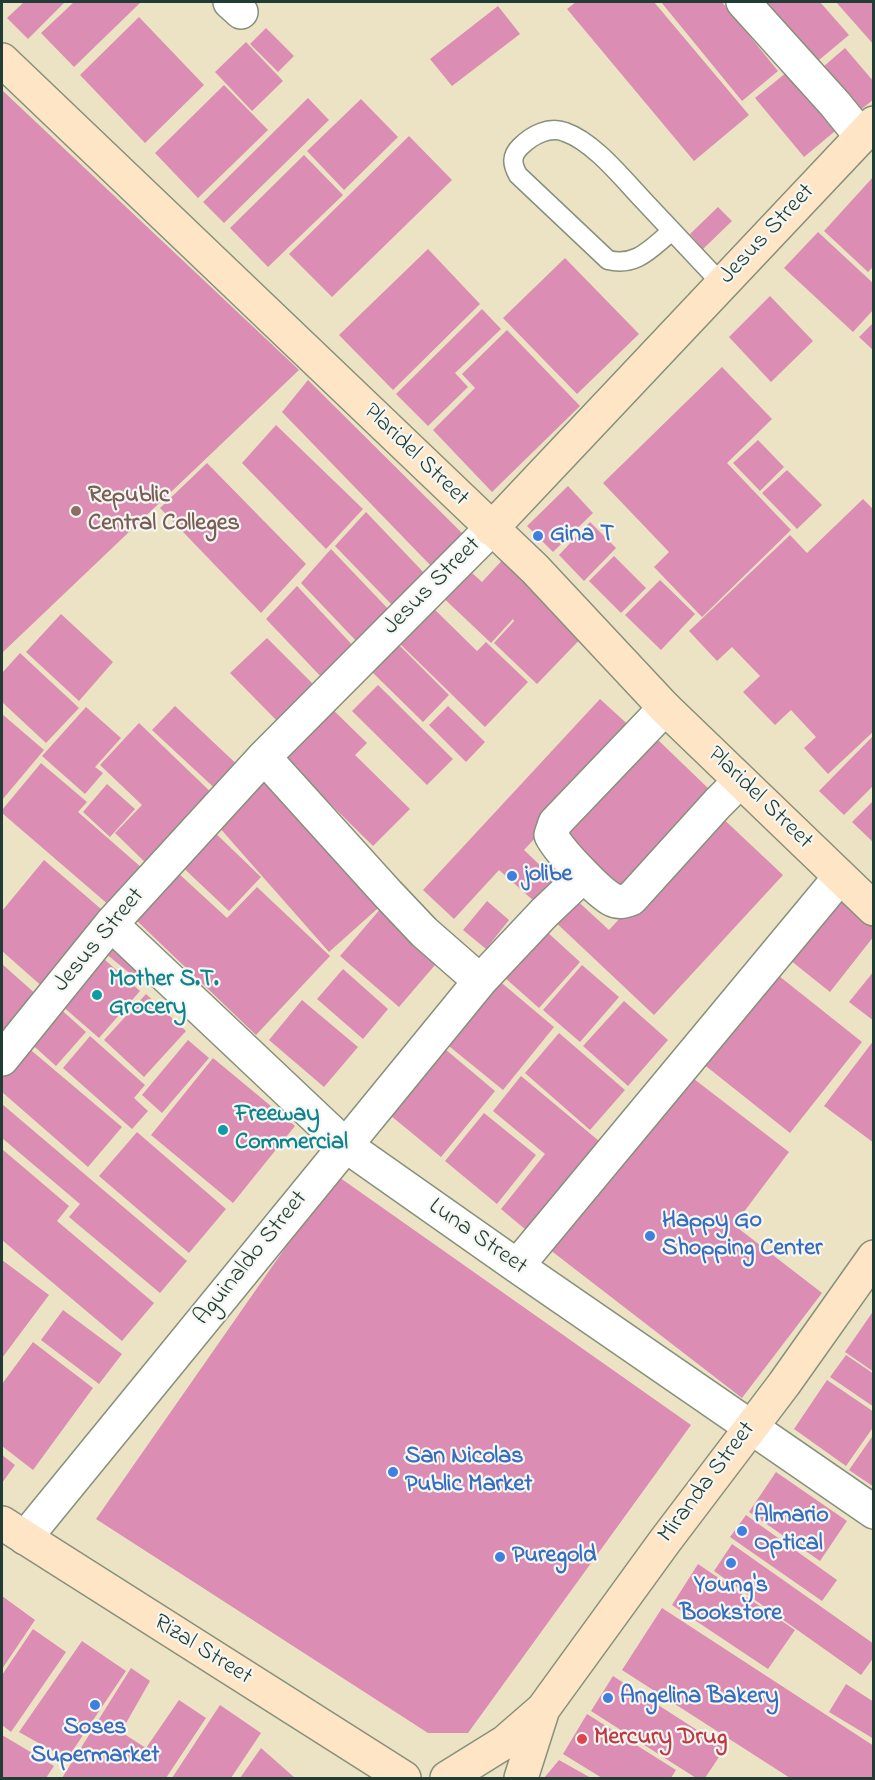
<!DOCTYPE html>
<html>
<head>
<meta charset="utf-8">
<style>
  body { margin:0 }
  #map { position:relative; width:875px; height:1780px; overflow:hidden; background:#ece3c4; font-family:"Indie Flower",sans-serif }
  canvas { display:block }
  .frame { position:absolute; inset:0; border:3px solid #1f3d34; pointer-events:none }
</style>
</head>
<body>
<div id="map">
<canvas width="875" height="1780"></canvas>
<div class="frame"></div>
</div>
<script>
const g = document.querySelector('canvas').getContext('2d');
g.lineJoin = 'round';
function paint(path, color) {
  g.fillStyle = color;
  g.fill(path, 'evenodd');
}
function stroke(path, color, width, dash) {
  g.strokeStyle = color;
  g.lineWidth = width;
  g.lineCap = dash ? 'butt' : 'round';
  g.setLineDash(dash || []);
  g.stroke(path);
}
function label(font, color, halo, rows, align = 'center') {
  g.font = font + ' "Indie Flower",sans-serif';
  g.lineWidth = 4.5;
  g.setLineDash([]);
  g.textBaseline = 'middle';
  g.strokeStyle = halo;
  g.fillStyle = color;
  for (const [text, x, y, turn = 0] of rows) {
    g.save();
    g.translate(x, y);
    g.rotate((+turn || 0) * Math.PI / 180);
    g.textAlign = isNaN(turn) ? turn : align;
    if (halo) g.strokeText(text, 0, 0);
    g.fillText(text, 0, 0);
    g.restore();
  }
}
paint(new Path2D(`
  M24,2h38l2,1 -36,36 -21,-21z
  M74,2h67l-67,65 -33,-34z
  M576,2h78l95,113 -55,46 -127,-152z
  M661,2h61l56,69 -36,30z
  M759,2h61l29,33 -36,30z
  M836,2h38v43z
  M498,6l22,28 -68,52 -22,-27z
  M139,17l65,68 -59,58 -65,-68z
  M266,28l28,28 -16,16 -28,-28z
  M246,42l37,39 -31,30 -37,-39z
  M845,48l29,34v17l-21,17 -37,-43z
  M792,68l48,59 -36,30 -49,-59z
  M224,85l44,45 -70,68 -43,-45z
  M3,91l296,279 -297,283v-561z
  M308,98l21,22 -105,103 -21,-21z
  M361,99l37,38 -54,53 -37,-39z
  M409,136l43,44 -120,117 -43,-43z
  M304,155l39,40 -75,72 -38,-39z
  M874,176v90l-6,6 -44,-41z
  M718,207l14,14 -29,28 -13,-15z
  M818,232l56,52v25l-21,23 -69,-64z
  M428,249l52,55 -87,86 -54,-55z
  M565,258l74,76 -62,60 -74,-76z
  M770,296l43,45 -42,41 -42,-45z
  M482,309l19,20 -46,44 13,14 -40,39 -32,-32z
  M874,322v29l-15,-14z
  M507,330l73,76 -88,86 -59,-62 42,-42 -13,-14z
  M722,367l50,52 -45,44 64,67 -89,87 -48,-50 15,-15 -66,-69z
  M308,380l157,156 -32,32 -151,-156z
  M276,425l87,84 -37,40 -84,-86z
  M758,440l26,27 -24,24 -27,-28z
  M207,463l99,101 -45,49 -101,-105z
  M787,470l35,35 -25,24 -35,-36z
  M568,486l25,27 -40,39 -26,-26z
  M863,499l11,11v221l-46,43 -24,-26 12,-11 -25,-27 -16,15 -32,-33 17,-16 -28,-29 -15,14 -28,-30 101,-96 17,18z
  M366,512l61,64 -32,32 -60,-62z
  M590,522l26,26 -32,33 -25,-26z
  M331,549l61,64 -32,32 -59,-62z
  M507,555l82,75 -52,54 -43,-41 20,-22 -1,-2 -22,24 -57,-54 26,-27 22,20z
  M614,556l32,32 -25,25 -32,-32z
  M660,580l35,34 -34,36 -36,-35z
  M297,586l60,64 -31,32 -60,-63z
  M428,603l49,48 9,-9 42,40 -43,45 -91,-89z
  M61,614l52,48 -34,39 -53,-49z
  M267,638l52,52 -36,37 -53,-54z
  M395,641l54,54 -26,27 -55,-54z
  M20,653l59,55 -33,35 -44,-41v-29z
  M378,685l75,74 -26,26 -75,-74z
  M600,699l35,32 -111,119 40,38 -20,22 -45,-40 -45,49 -31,-29z
  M324,701l43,42 -12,12 55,54 -37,37 -97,-96z
  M175,706l69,65 -22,24 -70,-65z
  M448,706l37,36 -19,20 -37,-37z
  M86,707l35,31 -26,29 8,6 -18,21 -43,-38z
  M2,714l42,36 -42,50z
  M139,723l80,77 -66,70 -38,-37 27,-28 -42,-40z
  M874,735v50l-30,30 -25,-24z
  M658,740l52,50 -91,96 -52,-50z
  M41,763l46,39 -9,10 64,56 -32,38 -108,-93v-3z
  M267,767l119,134 -57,51 -118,-134z
  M107,784l28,25 -25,28 -27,-25z
  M874,800v43l-22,-21z
  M717,813l66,62 -129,140 -104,-98 21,-22 38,35z
  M208,826l53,51 -32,34 -54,-51z
  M44,860l64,55 -63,74 -43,-38v-40z
  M177,872l50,46 30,-31 73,69 -74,79 -122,-117z
  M844,890l30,23v23l-44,56 -40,-32z
  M487,901l22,19 -23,29 -23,-19z
  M382,907l59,51 -42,49 -59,-51z
  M545,930l35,32 -41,46 -35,-31z
  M119,937l28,22 -14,17 -28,-23z
  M95,951l45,40 -41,47 -46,-40z
  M2,964l36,32 -36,42z
  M582,965l37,32 -39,45 -37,-32z
  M769,968l93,74 -72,91 -93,-74z
  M343,969l45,40 -25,30 -46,-40z
  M874,971v50l-25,-19z
  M497,979l57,48 -51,63 -59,-48z
  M146,994l40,37 -42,46 -40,-37z
  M302,1000l56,47 -34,40 -55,-47z
  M624,1001l44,39 -40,46 -45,-40z
  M56,1005l30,27 -30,34 -30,-27z
  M559,1033l66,57 -35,40 -65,-57z
  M90,1036l55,49 -11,13 14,13 -16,18 -69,-61z
  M188,1040l21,18 -47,55 -20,-18z
  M874,1040v103l-50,-37z
  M439,1044l56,47 -54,66 -56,-46z
  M26,1046l96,81 -34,40 -86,-75v-17z
  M213,1058l82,68 -62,77 -82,-68z
  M681,1069l108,83 -55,73 88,68 -80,105 -197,-152z
  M521,1076l84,70 -73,89 -31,-26 44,-55 -52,-43z
  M2,1104l185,157 -27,32 -91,-76 11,-13 -78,-66z
  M484,1113l52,42 -39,49 -52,-43z
  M137,1132l89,77 -37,44 -90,-77z
  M2,1149l67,57 -12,15 97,82 -32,38 -120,-101z
  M336,1175l355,250 -223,308h-40l-332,-214z
  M2,1260l47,35 -47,63z
  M63,1310l59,44 -23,30 -58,-44z
  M874,1310v62l-29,-20z
  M33,1342l60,46 -60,82 -31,-24v-62z
  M846,1355l28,19v33l-44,-30z
  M827,1380l47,32v14l-28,40 -52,-37z
  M874,1434v53l-25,-17z
  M2,1455l13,10 -13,18z
  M776,1472l71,49 -27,40 -71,-49z
  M746,1515l91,65 -15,21 -92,-64z
  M732,1544l142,100v13l-13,18 -147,-104z
  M698,1564l97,66 -27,39 -96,-64z
  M2,1596l33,24 -33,49z
  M662,1608l212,138v32h-84l-168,-108z
  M33,1629l33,23 -55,80 -9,-7v-50z
  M82,1641l44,30 -59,88 -48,-27z
  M131,1668l19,13 -29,51 25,16 33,-48 27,18 -40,60h-104z
  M613,1676l112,72 -20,30h-9l-105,-67z
  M846,1684l28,18v37l-45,-27z
  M220,1705l41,28 -30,45h-59z
  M587,1714l89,56 -5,8h-69l-39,-24z
  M2,1735l52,31 -8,12h-44z
  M261,1748l34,30h-55z
  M559,1760l32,18h-47z`), '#db8db3');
const lane = new Path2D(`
  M672,231c-21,17 -35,36 -64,29l-90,-85c-6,-11 -7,-19 2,-28 12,-12 29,-21 45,-15 29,10 58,47 79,69 26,28 52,55 78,83`);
const street = new Path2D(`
  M230,2l11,10
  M743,2l92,102 26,32
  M665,708l-110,115 -4,12c7,15 48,58 62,65 6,3 11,1 18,-1l87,-96 22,-22
  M264,757l124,137 36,38 56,49
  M111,924l234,221 172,121 357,246
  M2,1059l109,-135 153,-167 227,-228
  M517,1266l323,-389
  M25,1538l455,-557 64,-68 40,-38`);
const secondary = new Path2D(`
  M2,60l533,509 130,139 209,201
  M491,529l383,-406
  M2,1523l402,255
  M447,1778l58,-36 38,-33 122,-168 119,-157 90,-127
  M521,1778l22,-69`);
stroke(lane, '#86907c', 21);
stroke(street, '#86907c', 36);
stroke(secondary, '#86907c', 36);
stroke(lane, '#fff', 18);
stroke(street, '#fff', 33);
stroke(secondary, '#fde5c5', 33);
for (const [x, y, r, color] of [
  [76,511,6,"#8d6e63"],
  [538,536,6,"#3f7fe0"],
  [512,876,6,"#3f7fe0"],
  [97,995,6,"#0f9aa8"],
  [223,1130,6,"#0f9aa8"],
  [650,1236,6,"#3f7fe0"],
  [393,1472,6,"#3f7fe0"],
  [742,1531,6,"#3f7fe0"],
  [500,1557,6,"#3f7fe0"],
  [731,1563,6,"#3f7fe0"],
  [608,1698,6,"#3f7fe0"],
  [95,1705,6,"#3f7fe0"],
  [582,1739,6,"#e0444e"]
]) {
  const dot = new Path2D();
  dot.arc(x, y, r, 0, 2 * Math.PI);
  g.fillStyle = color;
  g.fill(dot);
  stroke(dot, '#f6f6f2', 2);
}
label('24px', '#1f3d34', '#f6f6f2', [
  ["Jesus Street",768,235,-47],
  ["Plaridel Street",415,456,44],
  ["Jesus Street",433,587,-45],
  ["Plaridel Street",759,799,44],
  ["Jesus Street",100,941,-50],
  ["Luna Street",477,1238,35],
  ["Aguinaldo Street",252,1259,-51],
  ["Miranda Street",708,1483,-53],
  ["Rizal Street",202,1651,32]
]);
label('bold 24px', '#785e54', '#f6f6f2', [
  ["Republic",88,497],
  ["Central Colleges",88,525]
], 'left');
label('bold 24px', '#366cbe', '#f6f6f2', [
  ["Gina T",550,536],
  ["jolibe",524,876],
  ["Happy Go",662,1222],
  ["Shopping Center",662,1250],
  ["San Nicolas",405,1458],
  ["Public Market",405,1486],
  ["Almario",754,1517],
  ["Optical",754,1545],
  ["Puregold",512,1557],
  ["Young's",731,1587,"center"],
  ["Bookstore",731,1615,"center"],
  ["Angelina Bakery",620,1698],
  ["Soses",95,1729,"center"],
  ["Supermarket",95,1757,"center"]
], 'left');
label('bold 24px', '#0d838f', '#f6f6f2', [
  ["Mother S.T.",109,981],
  ["Grocery",109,1009],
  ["Freeway",235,1116],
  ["Commercial",235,1144]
], 'left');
label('bold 24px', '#be3a42', '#f6f6f2', [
  ["Mercury Drug",594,1739]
], 'left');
</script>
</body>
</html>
